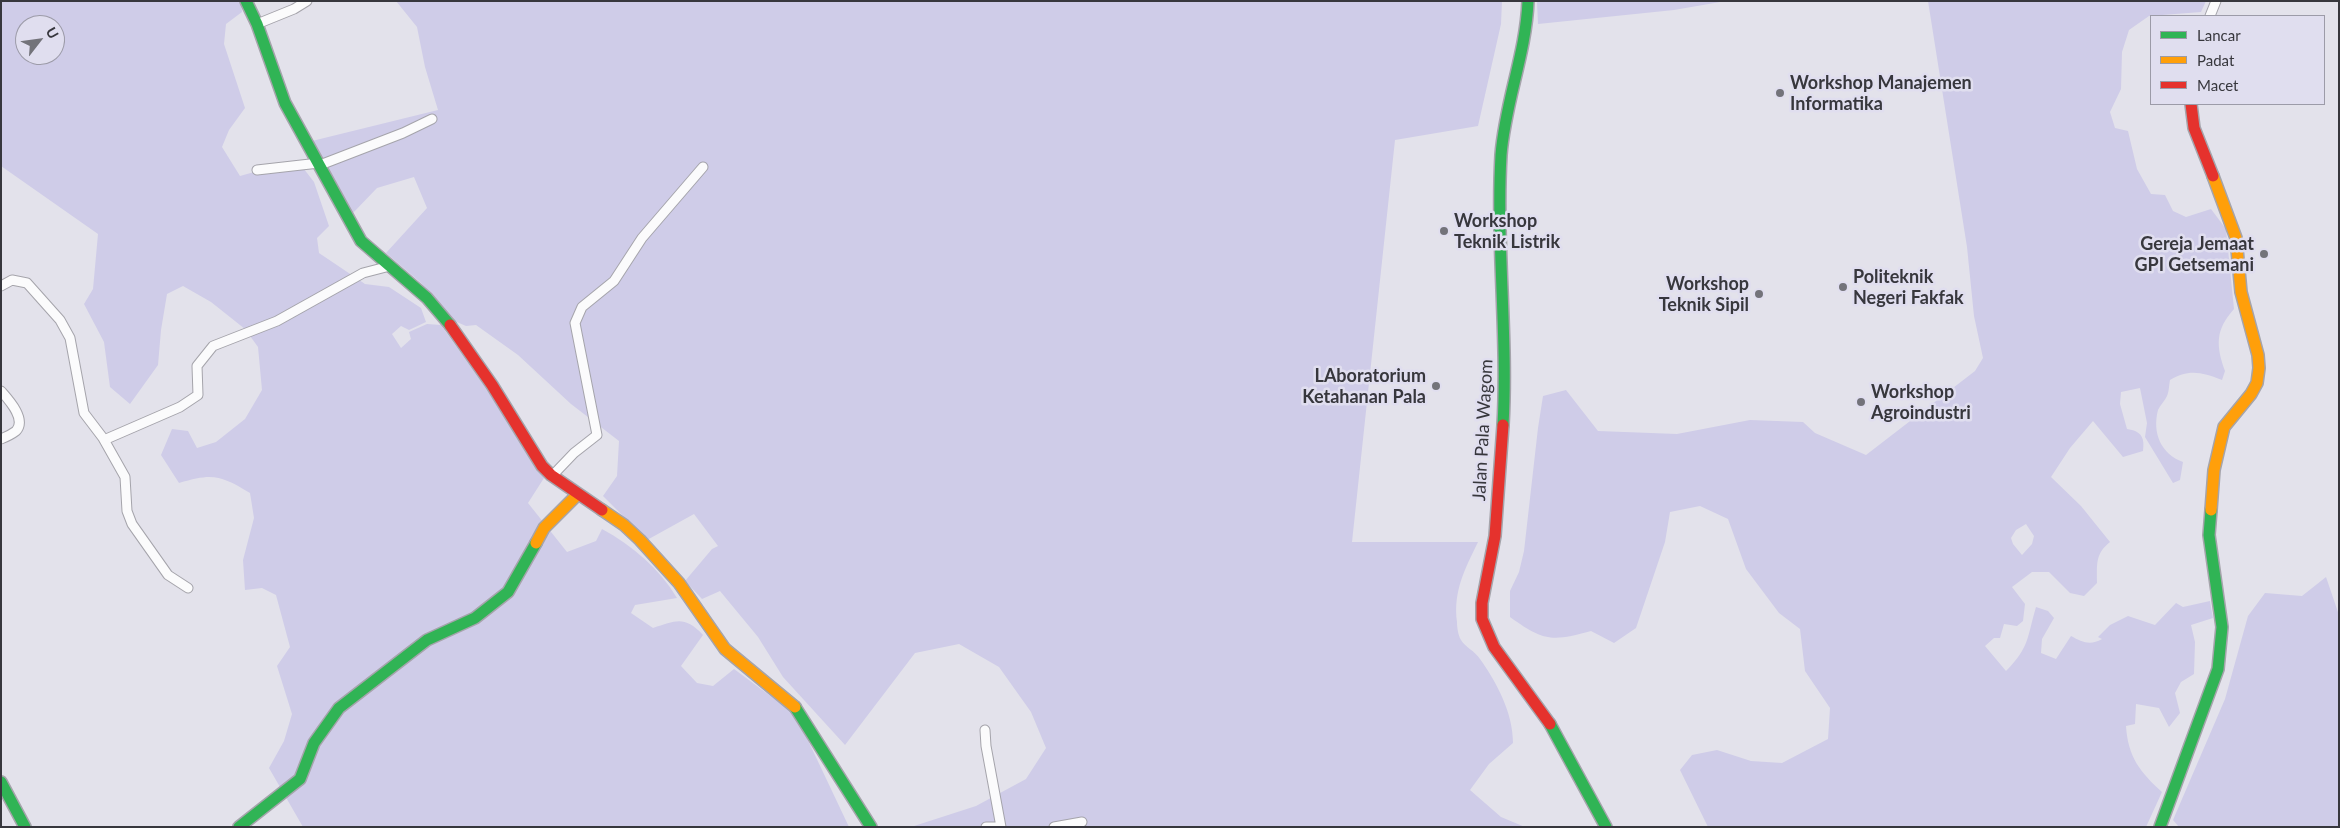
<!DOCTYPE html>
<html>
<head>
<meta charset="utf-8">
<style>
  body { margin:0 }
  #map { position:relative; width:2340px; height:828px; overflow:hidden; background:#e3e2eb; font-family:Lato,sans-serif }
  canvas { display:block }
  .frame { position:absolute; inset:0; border:2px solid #37373d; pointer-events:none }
  .legend { position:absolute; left:2150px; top:15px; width:175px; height:90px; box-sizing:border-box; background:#e0deef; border:1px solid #9c9ba8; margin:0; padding:6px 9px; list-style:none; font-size:15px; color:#37373d }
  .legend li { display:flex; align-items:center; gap:10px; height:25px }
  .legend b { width:25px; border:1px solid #9c9ba8 }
  .north { position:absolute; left:15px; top:15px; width:50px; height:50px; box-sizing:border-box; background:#e0deef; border:1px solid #9c9ba8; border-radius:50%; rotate:60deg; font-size:14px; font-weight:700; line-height:20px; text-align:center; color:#37373d }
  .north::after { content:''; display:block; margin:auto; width:18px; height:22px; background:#73737a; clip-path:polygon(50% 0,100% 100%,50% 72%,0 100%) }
</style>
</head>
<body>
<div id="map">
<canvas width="2340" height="828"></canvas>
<div class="frame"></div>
<ul class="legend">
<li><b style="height:6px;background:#30b455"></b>Lancar</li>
<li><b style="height:6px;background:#ff9f0a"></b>Padat</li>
<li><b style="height:6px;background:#e5322d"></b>Macet</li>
</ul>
<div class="north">U</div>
</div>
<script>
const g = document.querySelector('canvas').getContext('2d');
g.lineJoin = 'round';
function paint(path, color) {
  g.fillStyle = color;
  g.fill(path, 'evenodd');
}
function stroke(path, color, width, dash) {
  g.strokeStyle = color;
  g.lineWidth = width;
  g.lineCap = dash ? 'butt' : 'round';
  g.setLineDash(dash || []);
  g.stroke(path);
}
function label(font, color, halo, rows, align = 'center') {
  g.font = font + ' Lato,sans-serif';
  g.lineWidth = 5;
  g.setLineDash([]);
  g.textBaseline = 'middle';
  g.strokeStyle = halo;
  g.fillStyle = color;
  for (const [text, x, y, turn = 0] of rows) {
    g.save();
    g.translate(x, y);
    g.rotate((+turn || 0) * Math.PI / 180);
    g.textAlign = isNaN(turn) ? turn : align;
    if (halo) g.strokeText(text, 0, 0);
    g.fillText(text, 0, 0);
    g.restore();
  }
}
paint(new Path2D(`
  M1,1h240l1,11 -16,12 -2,20 21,64 -16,22 -7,17 18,29 57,-16 17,22 15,44 -12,12 2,15 46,31 24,3 32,21 5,14 -17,8 -8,-4 -9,8 9,14 10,-9 -2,-7 18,-8 14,1 42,59 61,94 -16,25 39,49 29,-11 6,-12c31,17 57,39 75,69l-42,7 -4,8 22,15c23,-7 31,-13 50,7l-22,31 16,17 16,3 21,-17 54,40 17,25 44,93h-546l-34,-59 15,-27 8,-27 -15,-48 13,-19 -14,-52 -14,-7 -17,2 -2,-30 11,-42 -4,-25c-30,-18 -37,-20 -71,-10l-18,-28 11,-26 16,2 9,17 19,-6 29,-23 17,-29 -4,-43 -13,-18 -34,-27 -28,-16 -16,8 -6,36 -3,35 -28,39 -20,-17 -6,-45 -20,-38 9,-15 5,-55 -97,-68zM25,25h30v30h-30z
  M396,1h1106l-1,23 -23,102 -83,14 -43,402h126c-13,27 -25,49 -21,80 0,5 1,13 4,18 4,7 14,11 19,19 17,24 33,54 33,84l-24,21 -19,26 31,27 24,10h-614l65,-21 50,-27 20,-31 -15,-36 -32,-45 -40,-23 -44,9 -70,92 -62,-68 -25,-40 -38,-46 -18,8 -17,-18 27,-32 6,-3 -24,-32 -47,26 -44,-44 14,-20 2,-35 -48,-37 -53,-49 -42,-30 -10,1 -16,-7 -29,-36 -35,-30 41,-45 -13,-31 -37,11 -25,26 -40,-73 126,-31 -13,-43 -8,-40z
  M1537,1h189l-52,9 -136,14z
  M1928,1h278l-5,11 -52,4 -20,14 -7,22 -1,37 -11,23 5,16 13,3 9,38 14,25 14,1 8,16 13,6 25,-8 15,20 8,80c-19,21 -18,37 -9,62l-3,9c-20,-8 -34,-11 -52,0 -1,5 -1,12 -3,16 -2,5 -7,9 -9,14 -6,23 3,44 25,52l-3,18 -7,3 -28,-46 2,-14 -7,-35 -19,4 -1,12 7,25c14,2 18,8 16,22l-20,6 -30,-36 -23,27 -19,29 30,29 29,36c-15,12 -13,22 -13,41l-13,13 -14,-3 -21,-21h-17l-20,15 13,17 -2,17 -6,5 -13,-2 -4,14h-6l-9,8 21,25c24,-24 21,-34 30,-64l12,4 6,7 -12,21 -1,14 15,6 15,-23c11,6 19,10 31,3l-4,-2 12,-12 18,-9 27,9 21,-22 7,4 27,-6 3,17 -22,7 4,17 -1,32 -13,8 -6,11 5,20 -11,14 -10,-19 -23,-4 -1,20 -9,2c2,31 14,46 36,66l-16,35h-438l-28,-57 12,-15 25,-5 34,11 31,2 46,-24 2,-31 -25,-37 -5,-42 -21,-16 -33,-44 -18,-50 -28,-13 -30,6 -5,30 -29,86 -22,15 -23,-12c-39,11 -48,10 -81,-14v-26l9,-19 5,-21 14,-123 5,-32 23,-6 32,41 79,3 73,-14 53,2 12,11 51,22 109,-84 8,-13 -9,-42 -7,-69zM2026,524l8,12 -2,8 -10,11 -9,-11 -2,-6 5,-8z
  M2326,577l13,38v212h-160l-6,-7 52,-121 23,-83 17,-23 37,3z`), '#cfcce8');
const street = new Path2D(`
  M2210,16l6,-15
  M257,24l37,-15 13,-8
  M320,165l83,-32 29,-14
  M257,170l62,-7
  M1,286l11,-6 15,3 33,37 10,18 14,75 19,25 22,39 2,34 5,13 36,51 20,13
  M1,391c7,8 26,28 15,40 -4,3 -10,6 -15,8
  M104,440l76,-33 18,-12 -1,-29 16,-20 64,-25 86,-48 27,-7
  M552,476l22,-23 23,-18 -22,-112 7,-16 32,-26 28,-43 61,-71
  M985,730l1,16 15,81
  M986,827h15
  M1054,827l28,-5`);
const fast = new Path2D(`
  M246,1l11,23 28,79 76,138 66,57 23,27
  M1503,425c5,-90 -7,-180 -2,-270 4,-53 25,-101 27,-154
  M795,707l76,120
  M1550,724l56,103
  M1,782l24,45
  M239,827l61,-48 14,-36 25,-35 88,-68 48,-22 33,-26 28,-49
  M2160,827l58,-158 4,-42 -13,-92 2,-25`);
const slow = new Path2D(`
  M602,510l22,15 16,15 39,43 46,66 70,58
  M2211,510l3,-40 10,-43 27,-33 6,-11 2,-15 -1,-13 -17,-63 -5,-54 -23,-62
  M536,543l8,-15 33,-33`);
const jam = new Path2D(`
  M2191,104l3,24 19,48
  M450,325l42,60 50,81 9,9 51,35
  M1503,425l-8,111 -13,67v16l12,28 56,77`);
stroke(street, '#a5a4ab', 11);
stroke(fast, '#a5a4ab', 14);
stroke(slow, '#a5a4ab', 14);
stroke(jam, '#a5a4ab', 14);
stroke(street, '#fbfbfc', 9);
stroke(fast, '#30b455', 11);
stroke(slow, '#ff9f0a', 11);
stroke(jam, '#e5322d', 11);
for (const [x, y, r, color] of [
  [1780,93,5,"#73737a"],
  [1444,231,5,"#73737a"],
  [2264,254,5,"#73737a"],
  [1843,287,5,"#73737a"],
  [1759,294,5,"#73737a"],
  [1436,386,5,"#73737a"],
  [1861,402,5,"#73737a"]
]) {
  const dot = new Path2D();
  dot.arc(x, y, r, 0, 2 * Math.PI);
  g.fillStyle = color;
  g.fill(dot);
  stroke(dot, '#e0deef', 2);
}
label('bold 18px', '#37373d', '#e0deef', [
  ["Workshop Manajemen",1790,83],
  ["Informatika",1790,104],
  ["Workshop",1454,221],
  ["Teknik Listrik",1454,242],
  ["Gereja Jemaat",2254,244,"right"],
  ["GPI Getsemani",2254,265,"right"],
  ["Politeknik",1853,277],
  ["Negeri Fakfak",1853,298],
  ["Workshop",1749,284,"right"],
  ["Teknik Sipil",1749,305,"right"],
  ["LAboratorium",1426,376,"right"],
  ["Ketahanan Pala",1426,397,"right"],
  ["Workshop",1871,392],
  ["Agroindustri",1871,413]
], 'left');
label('18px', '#37373d', '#e0deef', [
  ["Jalan Pala Wagom",1483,430,-87]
]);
</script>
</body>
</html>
